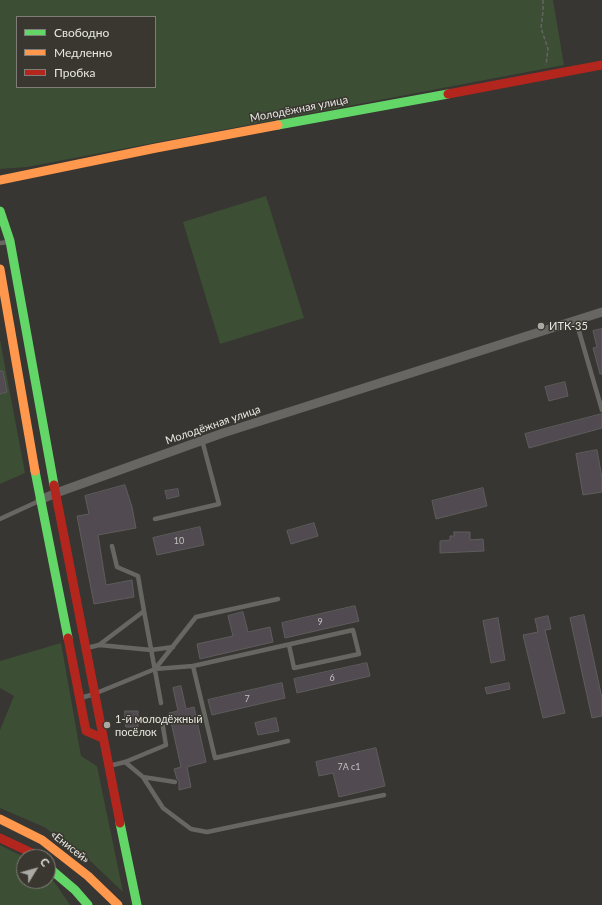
<!DOCTYPE html>
<html>
<head>
<meta charset="utf-8">
<style>
  body { margin:0 }
  #map { position:relative; width:602px; height:905px; overflow:hidden; background:#373632; font-family:Lato,sans-serif }
  canvas { display:block }
  .legend { position:absolute; left:16px; top:16px; width:140px; height:72px; box-sizing:border-box; background:#393730; border:1px solid #7f7d77; margin:0; padding:5px 7px; list-style:none; font-size:12px; color:#e8e7e2 }
  .legend li { display:flex; align-items:center; gap:8px; height:20px }
  .legend b { width:20px; border:1px solid #7f7d77 }
  .north { position:absolute; left:16px; top:849px; width:40px; height:40px; box-sizing:border-box; background:#393730; border:1px solid #7f7d77; border-radius:50%; rotate:53deg; font-size:11px; font-weight:700; line-height:16px; text-align:center; color:#e8e7e2 }
  .north::after { content:''; display:block; margin:auto; width:14px; height:18px; background:#aaa9a4; clip-path:polygon(50% 0,100% 100%,50% 72%,0 100%) }
</style>
</head>
<body>
<div id="map">
<canvas width="602" height="905"></canvas>
<ul class="legend">
<li><b style="height:5px;background:#63d668"></b>Свободно</li>
<li><b style="height:5px;background:#ff974d"></b>Медленно</li>
<li><b style="height:5px;background:#b3261e"></b>Пробка</li>
</ul>
<div class="north">С</div>
</div>
<script>
const g = document.querySelector('canvas').getContext('2d');
g.lineJoin = 'round';
function paint(path, color) {
  g.fillStyle = color;
  g.fill(path, 'evenodd');
}
function stroke(path, color, width, dash) {
  g.strokeStyle = color;
  g.lineWidth = width;
  g.lineCap = dash ? 'butt' : 'round';
  g.setLineDash(dash || []);
  g.stroke(path);
}
function label(font, color, halo, rows, align = 'center') {
  g.font = font + ' Lato,sans-serif';
  g.lineWidth = 3;
  g.setLineDash([]);
  g.textBaseline = 'middle';
  g.strokeStyle = halo;
  g.fillStyle = color;
  for (const [text, x, y, turn = 0] of rows) {
    g.save();
    g.translate(x, y);
    g.rotate((+turn || 0) * Math.PI / 180);
    g.textAlign = isNaN(turn) ? turn : align;
    if (halo) g.strokeText(text, 0, 0);
    g.fillText(text, 0, 0);
    g.restore();
  }
}
paint(new Path2D(`
  M0,0h553l11,65 -537,102 -27,2zM17,17h138v70h-138z
  M266,196l38,122 -84,26 -37,-122z
  M0,340l25,133 -25,11z
  M61,643l20,113 16,10 26,126 -38,-36 -41,-29 -44,-19v-78l14,-34 -14,-8v-27z
  M0,845l24,12v24h24v-5l7,7 15,22h-70z`), '#3c4e34');
const building = new Path2D(`
  M602,329v45h-2l-7,-26 4,-1 -4,-16z
  M0,371h3l4,21 -7,2z
  M565,382l3,14 -19,5 -4,-14z
  M602,414v14l-73,20 -4,-14z
  M597,450l5,28v14l-19,3 -7,-41z
  M125,485l7,22 4,21 -38,7 8,50 26,-5 2,17 -40,7 -17,-88 12,-2 -4,-18z
  M483,488l4,18 -51,13 -4,-18z
  M178,489l1,7 -12,3 -2,-8z
  M314,523l4,13 -27,8 -4,-13z
  M200,527l4,18 -47,10 -4,-17z
  M454,532h16v8l13,-1 1,12 -44,2v-12l10,-1v-4h4z
  M355,606l4,15 -74,17 -3,-15z
  M243,612l5,20 22,-5 3,15 -73,17 -3,-15 36,-8 -5,-20z
  M584,615l18,83v18l-10,2 -22,-100z
  M548,616l3,13 -6,1 20,83 -22,5 -20,-83 15,-3 -3,-13z
  M498,618l7,42 -14,3 -8,-42z
  M367,663l3,13 -73,17 -3,-14z
  M282,683l3,15 -73,17 -4,-15z
  M509,683l1,6 -23,5 -2,-6z
  M181,686l5,23 8,-2 12,55 -19,5 4,20 -12,3v-9l-2,-2 -3,-10 7,-2 -12,-54 9,-2 -5,-23z
  M125,711h13v16h-12z
  M276,718l3,13 -21,4 -3,-12z
  M376,748l9,38 -46,11 -6,-24 -14,3 -3,-14z`);
paint(building, '#514b51');
stroke(building, '#5e5c5c', 1);
stroke(new Path2D(`
  M543,0v11l-2,17 7,21 -2,16`), '#656462', 1.5, [4, 2]);
stroke(new Path2D(`
  M0,243l9,-1
  M576,321l26,89
  M0,519l39,-18
  M155,519l64,-15 -17,-64
  M112,546l5,21 21,9 6,35
  M99,645l52,5 22,-3
  M87,648l12,-3 45,-34 17,92
  M193,666l22,92 73,-17
  M155,669l41,-52 82,-18
  M81,698l13,-4 61,-25 38,-3 160,-36 6,24 -65,14 -5,-23
  M125,762l18,15 32,5
  M109,766l16,-4 41,-17 -4,-24
  M143,777l20,31 28,21 16,3 177,-37`), '#676662', 4.5);
stroke(new Path2D(`
  M40,500l16,-7 167,-60 379,-121`), '#676662', 9);
stroke(new Path2D(`
  M278,125l170,-31
  M0,211l10,30 44,244
  M35,471l33,167
  M120,823l17,82
  M48,867l27,23 13,15`), '#63d668', 9);
stroke(new Path2D(`
  M0,180l156,-32 122,-23
  M0,269l35,202
  M0,819l42,21 46,36 30,29`), '#ff974d', 9);
stroke(new Path2D(`
  M448,94l154,-29
  M54,485l66,338
  M68,638l18,93 16,7
  M0,838l32,15 4,4`), '#b3261e', 9);
for (const [x, y, r, color] of [
  [541,326,4,"#aaa9a4"],
  [107,725,4,"#aaa9a4"]
]) {
  const dot = new Path2D();
  dot.arc(x, y, r, 0, 2 * Math.PI);
  g.fillStyle = color;
  g.fill(dot);
  stroke(dot, '#393730', 1.5);
}
label('9px', '#c2c0be', null, [
  ["10",179,541],
  ["9",320,622],
  ["6",332,678],
  ["7",247,699],
  ["7А с1",349,767]
]);
label('11px', '#e8e7e2', '#393730', [
  ["Молодёжная улица",299,109,-11],
  ["Молодёжная улица",213,425,-19],
  ["«Енисей»",70,847,38]
]);
label('11px', '#e8e7e2', '#393730', [
  ["ИТК-35",549,326],
  ["1-й молодёжный",115,719],
  ["посёлок",115,732]
], 'left');
</script>
</body>
</html>
